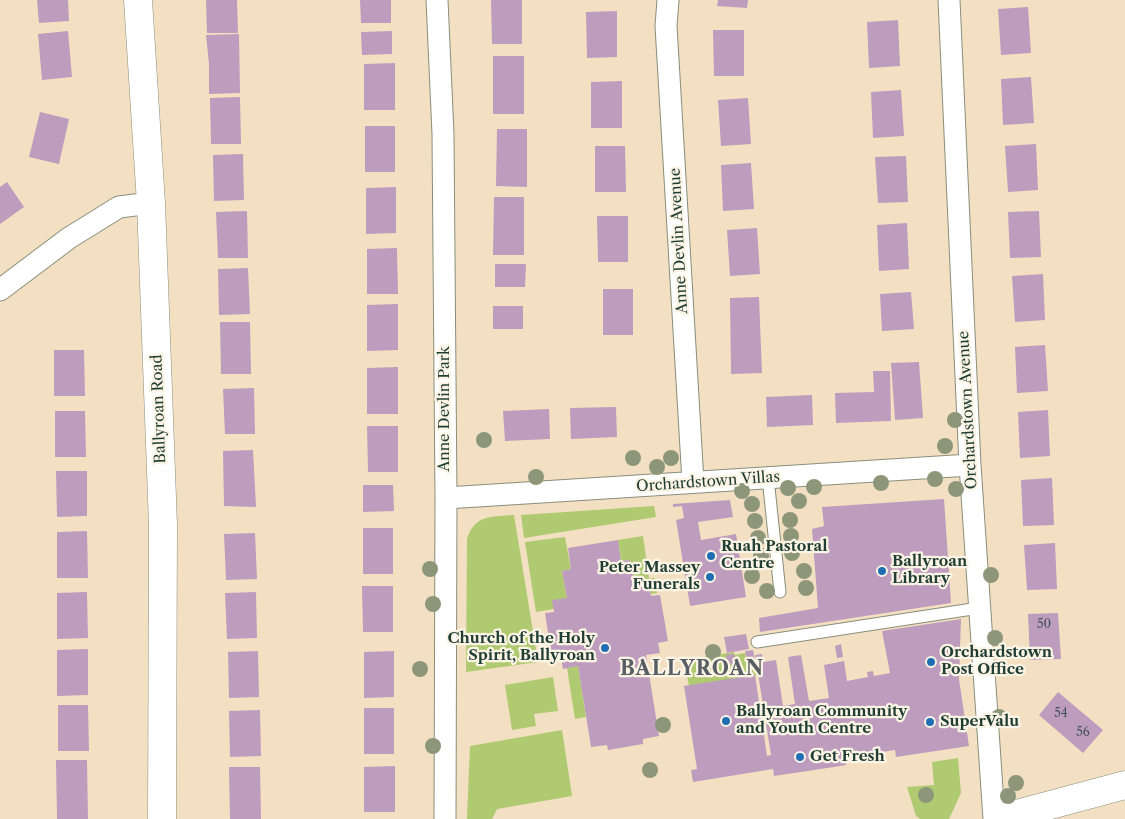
<!DOCTYPE html>
<html>
<head>
<meta charset="utf-8">
<style>
  body { margin:0 }
  canvas { display:block; background:#f3e0c2 }
</style>
</head>
<body>
<canvas width="1125" height="819"></canvas>
<script>
const g = document.querySelector('canvas').getContext('2d');
g.lineJoin = 'round';
function paint(path, color) {
  g.fillStyle = color;
  g.fill(path, 'evenodd');
}
function stroke(path, color, width, dash) {
  g.strokeStyle = color;
  g.lineWidth = width;
  g.lineCap = dash ? 'butt' : 'round';
  g.setLineDash(dash || []);
  g.stroke(path);
}
function label(font, color, halo, rows, align = 'center') {
  g.font = font + ' "Libre Caslon Text",serif';
  g.lineWidth = 4.5;
  g.setLineDash([]);
  g.textBaseline = 'middle';
  g.strokeStyle = halo;
  g.fillStyle = color;
  for (const [text, x, y, turn = 0] of rows) {
    g.save();
    g.translate(x, y);
    g.rotate((+turn || 0) * Math.PI / 180);
    g.textAlign = isNaN(turn) ? turn : align;
    if (halo) g.strokeText(text, 0, 0);
    g.fillText(text, 0, 0);
    g.restore();
  }
}
paint(new Path2D(`
  M654,506l2,11 -132,21 -3,-23z
  M514,515l24,147 -72,10 1,-133c8,-25 24,-22 47,-24z
  M643,536l6,42h6l2,15 -6,1 -2,-9 -14,2 -5,-27 -9,1 -3,-21z
  M565,537l6,32 -9,2 5,27 -13,11 -18,3 -11,-70z
  M734,652l1,3 10,-2 2,10 8,-2 3,14 -69,11 -5,-26z
  M578,666l8,51 -11,2 -8,-51z
  M553,677l5,34 -24,3 2,12 -24,4 -7,-45z
  M562,730l10,66 -75,13 -5,10h-25l3,-73z
  M958,758l3,35 -12,26h-29l-4,-3 -9,-29 27,-2 -2,-23z`), '#afca70');
paint(new Path2D(`
  M37,0h31l1,21 -30,2z
  M206,0h31l1,33h-31z
  M360,0h31v23h-30z
  M491,0h31v44h-30z
  M718,0h30l-1,8 -30,-2z
  M1028,7l3,46 -30,2 -3,-46z
  M617,11v46l-30,1 -1,-46z
  M898,20l2,46 -31,2 -2,-46z
  M713,30h31v46h-30z
  M68,31l4,46 -30,3 -4,-46z
  M392,31v23l-30,1 -1,-23z
  M239,34l1,59 -31,1v-30l-3,-29z
  M493,56h31v58h-31z
  M395,63v47h-31v-46z
  M1031,77l3,46 -31,2 -2,-46z
  M622,81v47h-31v-46z
  M901,90l3,46 -31,2 -2,-46z
  M240,97l1,47h-30l-1,-46z
  M748,98l3,46 -30,2 -3,-46z
  M40,112l29,7 -10,45 -30,-7z
  M365,126h30v46h-30z
  M497,129h30v58l-31,-1z
  M1036,144l2,46 -30,2 -3,-46z
  M595,146h30l1,46h-31z
  M243,154l1,46 -30,1 -1,-46z
  M906,156l2,46 -30,1 -3,-46z
  M751,163l3,46 -31,2 -2,-46z
  M7,182l17,25 -24,17v-37z
  M396,187v46l-30,1v-46z
  M494,197h30v58h-31z
  M247,211l1,47h-30l-2,-46z
  M1039,211l2,46 -31,1 -2,-46z
  M597,216h31v46h-30z
  M907,223l2,46 -30,2 -2,-46z
  M757,228l3,46 -30,2 -3,-46z
  M397,248l1,46h-31v-45z
  M495,264h31l-1,23h-30z
  M248,268l2,46 -31,1 -1,-46z
  M1043,274l2,46 -30,2 -3,-46z
  M603,289h30v46h-30z
  M911,292l3,37 -32,2 -2,-37z
  M759,297l3,76 -31,1 -1,-76z
  M398,304v46l-31,1v-46z
  M493,306h30v23h-30z
  M220,322h30l1,52h-30z
  M1045,345l3,46 -31,2 -2,-46z
  M54,350h30l1,46h-31z
  M919,362l4,56 -28,2 -4,-57z
  M398,367v47h-31v-46z
  M873,371h17l1,50 -55,2 -1,-30 39,-1z
  M254,388l1,46h-30l-2,-45z
  M812,395l1,30 -46,2 -1,-30z
  M616,407l1,30 -46,2 -1,-31z
  M549,409l1,30 -45,2 -2,-30z
  M1048,410l2,46 -30,2 -2,-46z
  M55,411h30l1,46h-31z
  M367,426h31v46h-30z
  M253,450l3,57 -32,-1 -1,-55z
  M56,471h31v45l-30,1z
  M1052,478l2,47 -31,1 -2,-46z
  M363,485h30l1,26 -31,1z
  M944,499l7,104 -191,29 -1,-14 59,-10 -6,-79 12,-3 -2,-19z
  M730,500l3,17 -35,5 3,18 35,-6 10,63 -56,9 -14,-86 8,-2 -2,-12 -9,1v-3z
  M363,528h30v46h-30z
  M87,531l1,47h-31v-46z
  M255,533l2,46 -31,1 -2,-46z
  M618,540l3,21 9,-1 5,27 14,-2 2,11 9,-1 8,46 -10,2 2,10 -14,2 13,81 -16,3v5l-35,6 -1,-5 -16,2 -13,-81 -15,3 -2,-11 -9,1 -7,-46 9,-1 -2,-12 15,-2 -5,-27 9,-2 -3,-21z
  M1055,543l2,46 -30,1 -3,-45z
  M362,586h31v46h-30z
  M87,592l1,46 -31,1v-46z
  M256,592l1,46 -30,1 -2,-46z
  M1058,613l3,46 -31,1 -2,-46z
  M961,619l-2,60 10,67 -73,11 -1,-7 -49,8v7l-12,2 -60,9 -1,-7 -80,13 -2,-12 6,-1 -13,-83 71,-11 12,81 4,-1 -16,-100 7,-1 1,8 13,-2 7,46 12,-2 -7,-47 13,-2 8,46 20,-3 -5,-33 20,-4 3,20 21,-4 -1,-5 6,-1 1,5 16,-3 -8,-42z
  M746,634l3,15 -22,4 -3,-16z
  M841,644l2,13 -6,1 -2,-12z
  M88,649v46l-31,1v-46z
  M753,650l2,11 -8,2 -2,-12z
  M258,651l1,46 -30,1 -1,-46z
  M394,651v46l-30,1v-46z
  M734,654l2,10 -8,1 -2,-10z
  M1058,692l45,38 -20,23 -44,-38z
  M58,705h30l1,46h-31z
  M364,708h30v46h-30z
  M260,710l1,46 -31,1 -1,-46z
  M56,760h31l1,59h-31z
  M395,766v46h-31v-45z
  M229,767h31l1,52h-31z`), '#be9cbe');
const service = new Path2D(`
  M768,478l12,114
  M757,642l222,-34`);
const minor = new Path2D(`
  M437,0l6,134 3,364 -1,321
  M668,0l-2,26 27,456
  M949,0l21,465 24,354
  M0,290l69,-52 50,-31 32,-4
  M446,498l524,-33`);
const tertiary = new Path2D(`
  M998,819l127,-34`);
const secondary = new Path2D(`
  M138,0l13,203 12,322 -1,294`);
stroke(service, '#898e7b', 13);
stroke(minor, '#898e7b', 23);
stroke(tertiary, '#898e7b', 29);
stroke(secondary, '#898e7b', 29);
stroke(service, '#fff', 11);
stroke(minor, '#fff', 21);
stroke(tertiary, '#fff', 28);
stroke(secondary, '#fff', 28);
g.fillStyle = '#8e967a';
for (const [x, y] of [
  [955,420],
  [484,440],
  [945,446],
  [633,458],
  [671,458],
  [657,467],
  [536,477],
  [935,479],
  [881,483],
  [814,487],
  [788,488],
  [956,489],
  [742,491],
  [799,501],
  [752,504],
  [790,520],
  [755,521],
  [791,536],
  [758,538],
  [792,553],
  [761,556],
  [430,569],
  [804,571],
  [991,575],
  [752,576],
  [806,588],
  [767,591],
  [433,604],
  [995,638],
  [713,652],
  [420,669],
  [999,717],
  [663,725],
  [433,746],
  [650,770],
  [1016,783],
  [926,795],
  [1008,796]
]) {
  g.beginPath();
  g.arc(x, y, 8, 0, 2 * Math.PI);
  g.fill();
}
for (const [x, y, r, color] of [
  [711,556,5,"#1f6fb2"],
  [882,571,5,"#1f6fb2"],
  [710,577,5,"#1f6fb2"],
  [605,648,5,"#1f6fb2"],
  [931,662,5,"#1f6fb2"],
  [726,721,5,"#1f6fb2"],
  [930,722,5,"#1f6fb2"],
  [800,757,5,"#1f6fb2"]
]) {
  const dot = new Path2D();
  dot.arc(x, y, r, 0, 2 * Math.PI);
  g.fillStyle = color;
  g.fill(dot);
  stroke(dot, '#fcf5e5', 2);
}
label('12px', '#475556', null, [
  ["50",1044,625],
  ["54",1061,714],
  ["56",1083,733]
]);
label('15px', '#1f3d34', '#fcf5e5', [
  ["Anne Devlin Avenue",679,241,-93],
  ["Ballyroan Road",159,409,-92],
  ["Anne Devlin Park",445,409,-90],
  ["Orchardstown Avenue",968,410,-93],
  ["Orchardstown Villas",708,482,-4]
]);
label('bold 15px', '#1f3d34', '#fcf5e5', [
  ["Ruah Pastoral",721,547],
  ["Centre",721,564],
  ["Ballyroan",892,562],
  ["Library",892,579],
  ["Peter Massey",700,568,"right"],
  ["Funerals",700,585,"right"],
  ["Church of the Holy",595,639,"right"],
  ["Spirit, Ballyroan",595,656,"right"],
  ["Orchardstown",941,653],
  ["Post Office",941,670],
  ["Ballyroan Community",736,712],
  ["and Youth Centre",736,729],
  ["SuperValu",940,722],
  ["Get Fresh",810,757]
], 'left');
g.letterSpacing = '1px';
label('bold 20px', '#575e64', '#fcf5e5', [
  ["BALLYROAN",692,669]
]);
g.letterSpacing = '0px';
</script>
</body>
</html>
